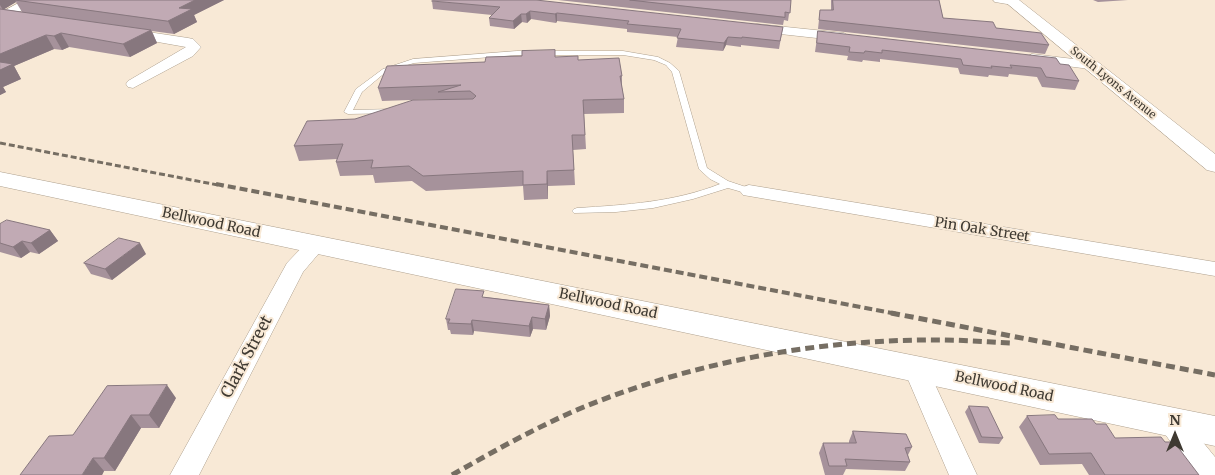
<!DOCTYPE html>
<html>
<head>
<meta charset="utf-8">
<style>
  body { margin:0 }
  #map { position:relative; width:1215px; height:475px; overflow:hidden; background:#f8e9d6; font-family:Merriweather,serif }
  canvas { display:block }
  .north { position:absolute; left:1150px; top:410px; width:50px; height:50px; -webkit-text-stroke:4px #f8e9d6; paint-order:stroke; rotate:0deg; font-size:14px; font-weight:700; line-height:20px; text-align:center; color:#3f3a32 }
  .north::after { content:''; display:block; margin:auto; width:18px; height:22px; background:#3f3a32; clip-path:polygon(50% 0,100% 100%,50% 72%,0 100%) }
</style>
</head>
<body>
<div id="map">
<canvas width="1215" height="475"></canvas>
<div class="north">N</div>
</div>
<script>
const g = document.querySelector('canvas').getContext('2d');
g.lineJoin = 'round';
function stroke(path, color, width, dash) {
  g.strokeStyle = color;
  g.lineWidth = width;
  g.lineCap = dash ? 'butt' : 'round';
  g.setLineDash(dash || []);
  g.stroke(path);
}
function paint(path, color) {
  g.fillStyle = color;
  g.fill(path, 'evenodd');
}
function label(font, color, halo, rows, align = 'center') {
  g.font = font + ' Merriweather,serif';
  g.lineWidth = 4;
  g.setLineDash([]);
  g.textBaseline = 'middle';
  g.strokeStyle = halo;
  g.fillStyle = color;
  for (const [text, x, y, turn = 0] of rows) {
    g.save();
    g.translate(x, y);
    g.rotate((+turn || 0) * Math.PI / 180);
    g.textAlign = isNaN(turn) ? turn : align;
    if (halo) g.strokeText(text, 0, 0);
    g.fillText(text, 0, 0);
    g.restore();
  }
}
const service = new Path2D(`
  M517,51h106l35,6 12,6 9,8 28,97 21,13 24,8 2,2 -5,3 -21,-6 -35,11 -40,9 -37,4 -42,1 -2,-2 2,-2 3,-1c49,-3 97,-6 143,-24l-10,-5 -11,-10 -27,-97 -6,-7 -12,-5 -31,-5h-106l-103,8 -27,8 -25,21 -9,18 41,-1 4,2 -1,2 -49,1 -4,-2 12,-23 27,-20 30,-10z`);
const minor = new Path2D(`
  M24,0h14l-30,19h-8v-6z
  M993,0h24l2,2 -6,3 -18,-3z
  M757,24l87,9 6,4 -6,4 -91,-10 -2,-3 2,-3z
  M128,29l60,9 5,1 8,8 -8,9 -60,32 -5,-1 -2,-3 2,-3 58,-34 -62,-11 -2,-3z
  M1032,54l58,7 7,4 -7,4 -63,-8 -2,-3z
  M749,185l466,77v14l-472,-81 -3,-4 3,-4z
  M316,238l7,2 3,5 -23,27 -104,203h-29l117,-212 22,-23z
  M916,360l9,3 52,112h-28l-45,-105 3,-7z
  M1171,411l9,3 35,43v18h-20l-33,-45 -4,-8 4,-8z`);
const tertiary = new Path2D(`
  M1003,0h16l196,154v18l-8,-2z
  M0,172l1215,244v30l-1215,-260z`);
stroke(service, '#aea08e', 1);
stroke(minor, '#aea08e', 1);
stroke(tertiary, '#aea08e', 1);
paint(service, '#fff');
paint(minor, '#fff');
paint(tertiary, '#fff');
stroke(new Path2D(`
  M0,143l223,43`), '#766e63', 3, [6, 3]);
stroke(new Path2D(`
  M216,184l681,130`), '#766e63', 4, [8, 4]);
stroke(new Path2D(`
  M891,313l324,62
  M452,475c42,-24 83,-47 127,-66 113,-47 239,-70 361,-69 24,0 48,2 72,3`), '#766e63', 5, [9, 5]);
paint(new Path2D(`
  M0,0h224l-30,15 3,7 -23,12 -22,-3 5,12 -27,14 -61,-10 -7,3 -8,-1 -40,17 7,13 -18,8 3,5 -6,3zM16,2l6,10 -18,-3z
  M558,0h233l-3,21 -4,-1 -1,5z
  M831,0h108l4,18 53,10 53,17 -4,9 -227,-25 2,-19h11z
  M1093,0h35l-30,2z
  M432,1l351,26 -4,22 -38,-4v2l-15,-2 -3,6 -47,-4 2,-10 -51,-5v-3l-70,-8 -1,2 -25,-4 -4,4 -5,-1 -8,7 -24,-3 -1,-8 3,-3 -59,-6z
  M818,31l242,33 19,17 -4,9 -33,-3 -5,-10 -28,-3 -1,3 -19,-2 -1,2 -28,-3 -2,-6 -78,-9v3l-17,-2 -1,2 -15,-2 1,-4 -33,-4z
  M555,57l23,3 44,16v11l2,12v14l-40,1 2,35 -13,1 2,35 -27,1v13l-24,1 -1,-14 -97,5 -14,-10 -37,2 -2,-8 -33,1 -4,-14 1,-3 -38,2 -5,-15 61,-27 85,-19 -1,-1 -57,2 -4,-13 107,-26z
  M0,224l50,6 8,11 -19,13 -9,-2 -9,6 -21,-6z
  M146,254l-34,26 -21,-6 -7,-11z
  M485,297l64,8 1,11 -4,14 -13,-1 -3,8 -56,-6 -1,4 -22,-1 -1,-4h-2l-2,-11z
  M176,398l-17,30h-18l-26,43h-11l-2,4 -29,-40z
  M969,406l34,32 -4,6 -20,-1 -14,-31z
  M1027,416l69,8 19,14 50,4 34,33h-110l-7,-11 -42,1 -21,-38z
  M853,431l59,16 -4,8 2,7 -5,9 -59,-2 -3,6h-18l-6,-22 4,-10h26v-2z`), '#a6929b');
paint(new Path2D(`
  M0,0h20h-5l1,2 -13,8 -3,-5z
  M195,0h29l-30,15 3,7 -23,12 -6,-13 11,-13z
  M530,11l1,8 -4,4 -1,-9z
  M557,13v8l-1,2 -1,-9z
  M521,14l1,8 -8,7 -1,-8z
  M151,30l6,13 -27,14 -7,-13z
  M61,33l8,14 -7,3 -8,-14z
  M46,35l8,14 -40,17 7,13 -18,8 3,5 -6,3v-41z
  M728,37l-2,8 -3,6 1,-8z
  M547,171l1,15v13l-1,-15z
  M50,230l8,11 -19,13 -8,-11z
  M22,241l8,11 -9,6 -8,-11z
  M140,243l6,11 -34,26 -7,-11z
  M549,305l1,11 -4,14 -1,-11z
  M532,317l1,12 -3,8 -1,-11z
  M472,320l2,11 -1,4 -2,-11z
  M167,385l9,13 -17,30 -10,-13z
  M131,415l10,13 -26,43 -11,-13z
  M93,458l11,13 -2,4h-20z`), '#87777e');
const building = new Path2D(`
  M15,0h180l-16,8 13,1 -24,12z
  M433,0h103l247,27 -3,14 -38,-4v1l-14,-1 -4,6 -47,-5 4,-9 -54,-5 2,-3 -72,-8 -2,1 -25,-3 -4,3h-5l-8,7 -24,-3 11,-11 -68,-6z
  M630,0h161l-1,13 -5,-1v5z
  M833,0h106l4,18 50,4 3,6 45,5 8,12 -230,-25 1,-10h13z
  M0,9l151,21 -28,14 -62,-11 -7,3 -8,-1 -46,19z
  M818,31l238,27 4,6 9,1 10,16 -33,-4 -5,-9 -31,-3 2,3 -21,-2 1,2 -29,-3 -2,-6 -79,-9v3l-17,-2 -1,2 -15,-1 1,-5 -33,-4z
  M555,50v7l23,-1v4l41,-2 3,18h-2l4,23 -41,1 2,35h-13l2,35 -27,1v13l-24,1v-14l-100,5 -14,-10 -38,2 2,-8 -37,2 7,-18 -49,2 13,-25 48,-2 58,-19 60,-1 3,-3 -6,-5 -32,1 23,-7 -83,3 9,-22 98,-4 1,-5 36,-1v-5z
  M0,62l13,2 -13,6z
  M7,220l43,10 -19,13 -9,-2 -9,6 -13,-4v-19z
  M119,238l21,5 -35,26 -21,-6z
  M456,289l28,2 -2,6 67,8 -4,14 -13,-2 -3,9 -57,-6 -1,4 -23,-1 2,-4h-4z
  M167,385l-18,30h-18l-27,43h-11l-11,17h-62l29,-39 24,-1 34,-49z
  M969,406l19,1 15,31 -21,-1z
  M1055,415l3,4h34l4,5h10l9,14 46,-1 4,5h9l25,33h-94l-14,-22 -42,1 -22,-38z
  M853,431l53,3 6,13 -7,1 5,14 -65,-3 2,7h-18l-6,-23h33z`);
paint(building, '#c1aab4');
stroke(building, '#87777e', 1);
label('11px', '#3f3a32', '#f8e9d6', [
  ["South Lyons Avenue",1113,83,39]
]);
label('14px', '#3f3a32', '#f8e9d6', [
  ["Bellwood Road",211,223,12],
  ["Pin Oak Street",982,230,9],
  ["Bellwood Road",608,304,12],
  ["Bellwood Road",1004,387,12]
]);
label('16px', '#3f3a32', '#f8e9d6', [
  ["Clark Street",247,357,-62]
]);
</script>
</body>
</html>
